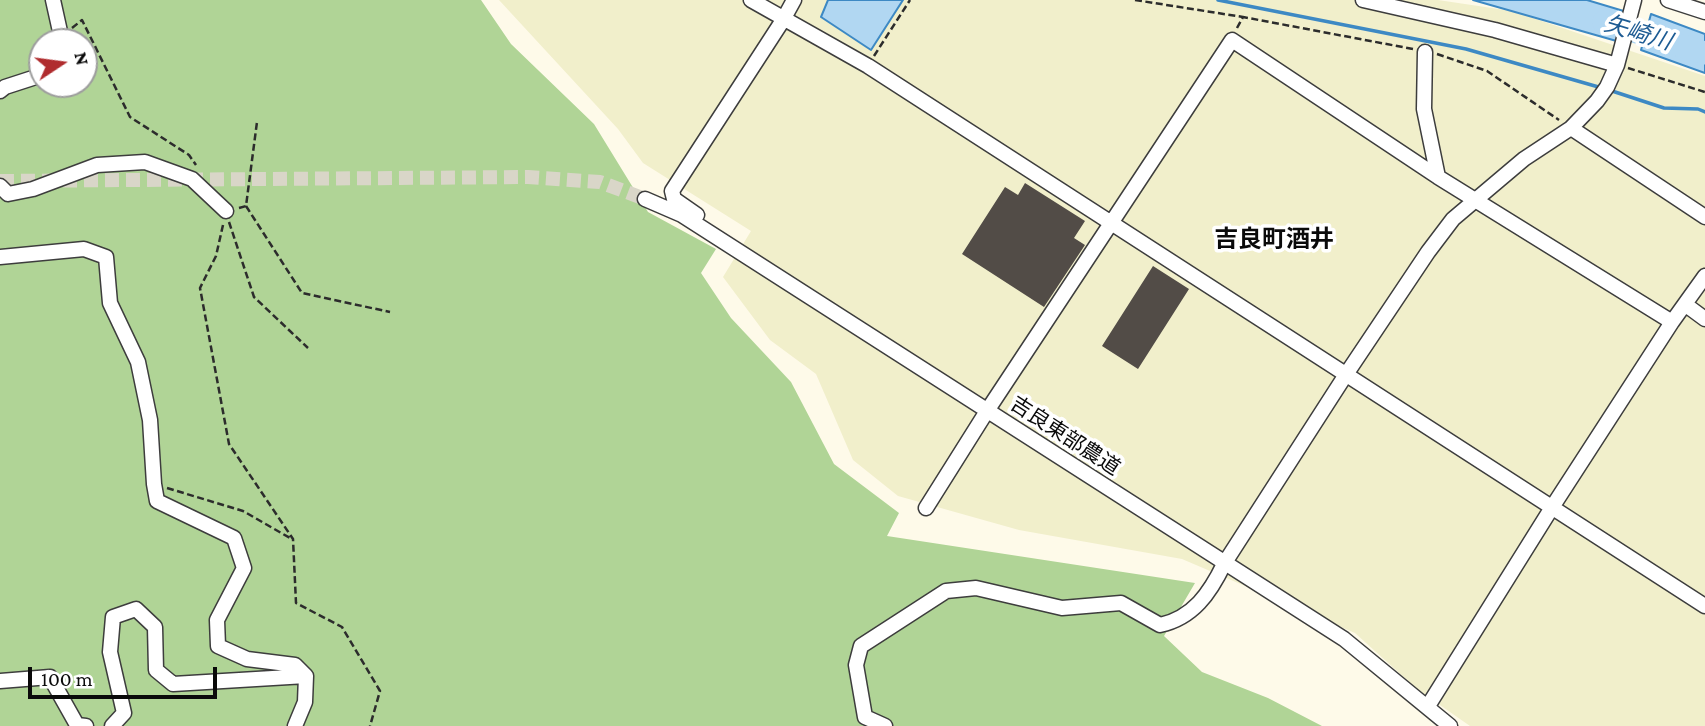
<!DOCTYPE html>
<html>
<head>
<meta charset="utf-8">
<style>
  body { margin:0 }
  #map { position:relative; width:1705px; height:726px; overflow:hidden; background:#fefae9; font-family:"Crimson Pro",serif }
  canvas { display:block }
  .north { position:absolute; left:28px; top:28px; width:70px; height:70px; box-sizing:border-box; background:#fff; border:2px solid #9d9d9d; border-radius:50%; rotate:77deg; font-size:19px; font-weight:700; line-height:28px; text-align:center; color:#0a0a0a }
  .north::after { content:''; display:block; margin:auto; width:24px; height:32px; background:#b02c2e; clip-path:polygon(50% 0,100% 100%,50% 72%,0 100%) }
  .scale { position:absolute; left:28px; top:667px; width:189px; height:32px; box-sizing:border-box; border:4px solid #0a0a0a; border-top:0; padding-left:9px; font-size:21px; line-height:24px; white-space:nowrap; color:#0a0a0a; -webkit-text-stroke:5px #fff; paint-order:stroke }
</style>
</head>
<body>
<div id="map">
<canvas width="1705" height="726"></canvas>
<div class="north">N</div>
<div class="scale">100 m</div>
</div>
<script>
const g = document.querySelector('canvas').getContext('2d');
g.lineJoin = 'round';
function paint(path, color) {
  g.fillStyle = color;
  g.fill(path, 'evenodd');
}
function stroke(path, color, width, dash) {
  g.strokeStyle = color;
  g.lineWidth = width;
  g.lineCap = dash ? 'butt' : 'round';
  g.setLineDash(dash || []);
  g.stroke(path);
}
function label(font, color, halo, rows, align = 'center') {
  g.font = font + ' "Crimson Pro","Noto Sans JP",serif';
  g.lineWidth = 7;
  g.setLineDash([]);
  g.textBaseline = 'middle';
  g.strokeStyle = halo;
  g.fillStyle = color;
  for (const [text, x, y, turn = 0] of rows) {
    g.save();
    g.translate(x, y);
    g.rotate((+turn || 0) * Math.PI / 180);
    g.textAlign = isNaN(turn) ? turn : align;
    if (halo) g.strokeText(text, 0, 0);
    g.fillText(text, 0, 0);
    g.restore();
  }
}
paint(new Path2D(`
  M499,0h939l74,11 193,65v650h-235l-53,-37 -62,-56 -173,-74 -163,-29 -121,-34 -45,-36 -37,-86 -46,-34 -47,-63 28,-46 -108,-68 -25,-34z`), '#f1efcb');
paint(new Path2D(`
  M0,0h481l30,44 83,80 54,88 68,37 -15,24 30,45 60,64 43,82 65,49 -12,23 308,47 -31,53 38,36 66,26 54,28h-1322zM42,42h42v42h-42z`), '#b0d496');
const water = new Path2D(`
  M828,0h75l-32,50 -50,-33z
  M1473,0h114l40,12 -7,30z
  M1651,14l54,20v39l-64,-23z`);
paint(water, '#b1d7f2');
stroke(water, '#3d89c4', 2);
stroke(new Path2D(`
  M1218,0l248,49 136,39
  M1609,90l55,18 34,1 7,3`), '#3d89c4', 3.5);
stroke(new Path2D(`
  M1604,22l101,31`), '#b1d7f2', 23);
paint(new Path2D(`
  M1025,183l60,38 -11,17 11,7 -41,62 -82,-53 43,-67 13,8z
  M1153,266l36,23 -51,80 -36,-23z`), '#524c47');
stroke(new Path2D(`
  M0,181l528,-4 72,5 45,17`), '#d9d6c8', 14, [14, 7]);
const minor = new Path2D(`
  M53,0l8,36 -2,6
  M751,0l117,66 837,540
  M1363,0l132,30 122,35
  M1668,0l37,12
  M1425,52l-1,57 14,68 234,145
  M0,91l5,-4 37,-12
  M1571,128l134,89
  M0,186l8,8 25,-5 64,-24 48,-3 47,17 34,32
  M645,199l37,16 662,424 106,87
  M697,215l-23,-16 -2,-8 111,-171 11,-20
  M0,257l84,-8 22,8 4,46 28,59 12,58 4,64 3,17 77,37 10,30 -27,52 1,26 29,13 48,6 11,11
  M1686,305l19,14
  M926,508l61,-97 245,-371 206,137
  M0,681l50,-4 27,48 9,1
  M1428,706l123,-197 121,-187 33,-46
  M112,726l12,-13 -14,-61 3,-35 23,-8 19,18 1,43 17,14 133,-8 -1,26 -10,24
  M885,726l-20,-9 -9,-52 5,-19 85,-55 30,-3 86,20 59,-5 39,22c33,-7 50,-32 64,-61l121,-188 83,-124 25,-33 71,-60 47,-31 26,-27 10,-14 10,-22 17,-65`);
stroke(minor, '#3d3d3d', 17);
stroke(new Path2D(`
  M1135,0l108,17
  M72,28l10,-8 48,97 59,38 7,10
  M1237,28l6,-11 170,32
  M1437,54l50,17 72,49
  M874,56l36,-56
  M1628,68l77,24
  M246,206l56,87 88,19
  M239,208l7,-2 11,-84
  M229,222l25,75 54,51
  M223,225l-7,31 -16,32 29,156 64,95 3,64 46,24 38,64 -10,35
  M167,488l76,23 47,27`), '#2c2c2c', 2.5, [7, 3.5]);
stroke(minor, '#fff', 14);
label('21px', '#0a0a0a', '#fff', [
  ["吉良東部農道",1065,436,33]
]);
label('italic 23px', '#1d5b93', '#fff', [
  ["矢崎川",1638,33,17]
]);
label('bold 24px', '#0a0a0a', '#fff', [
  ["吉良町酒井",1274,240]
]);
</script>
</body>
</html>
